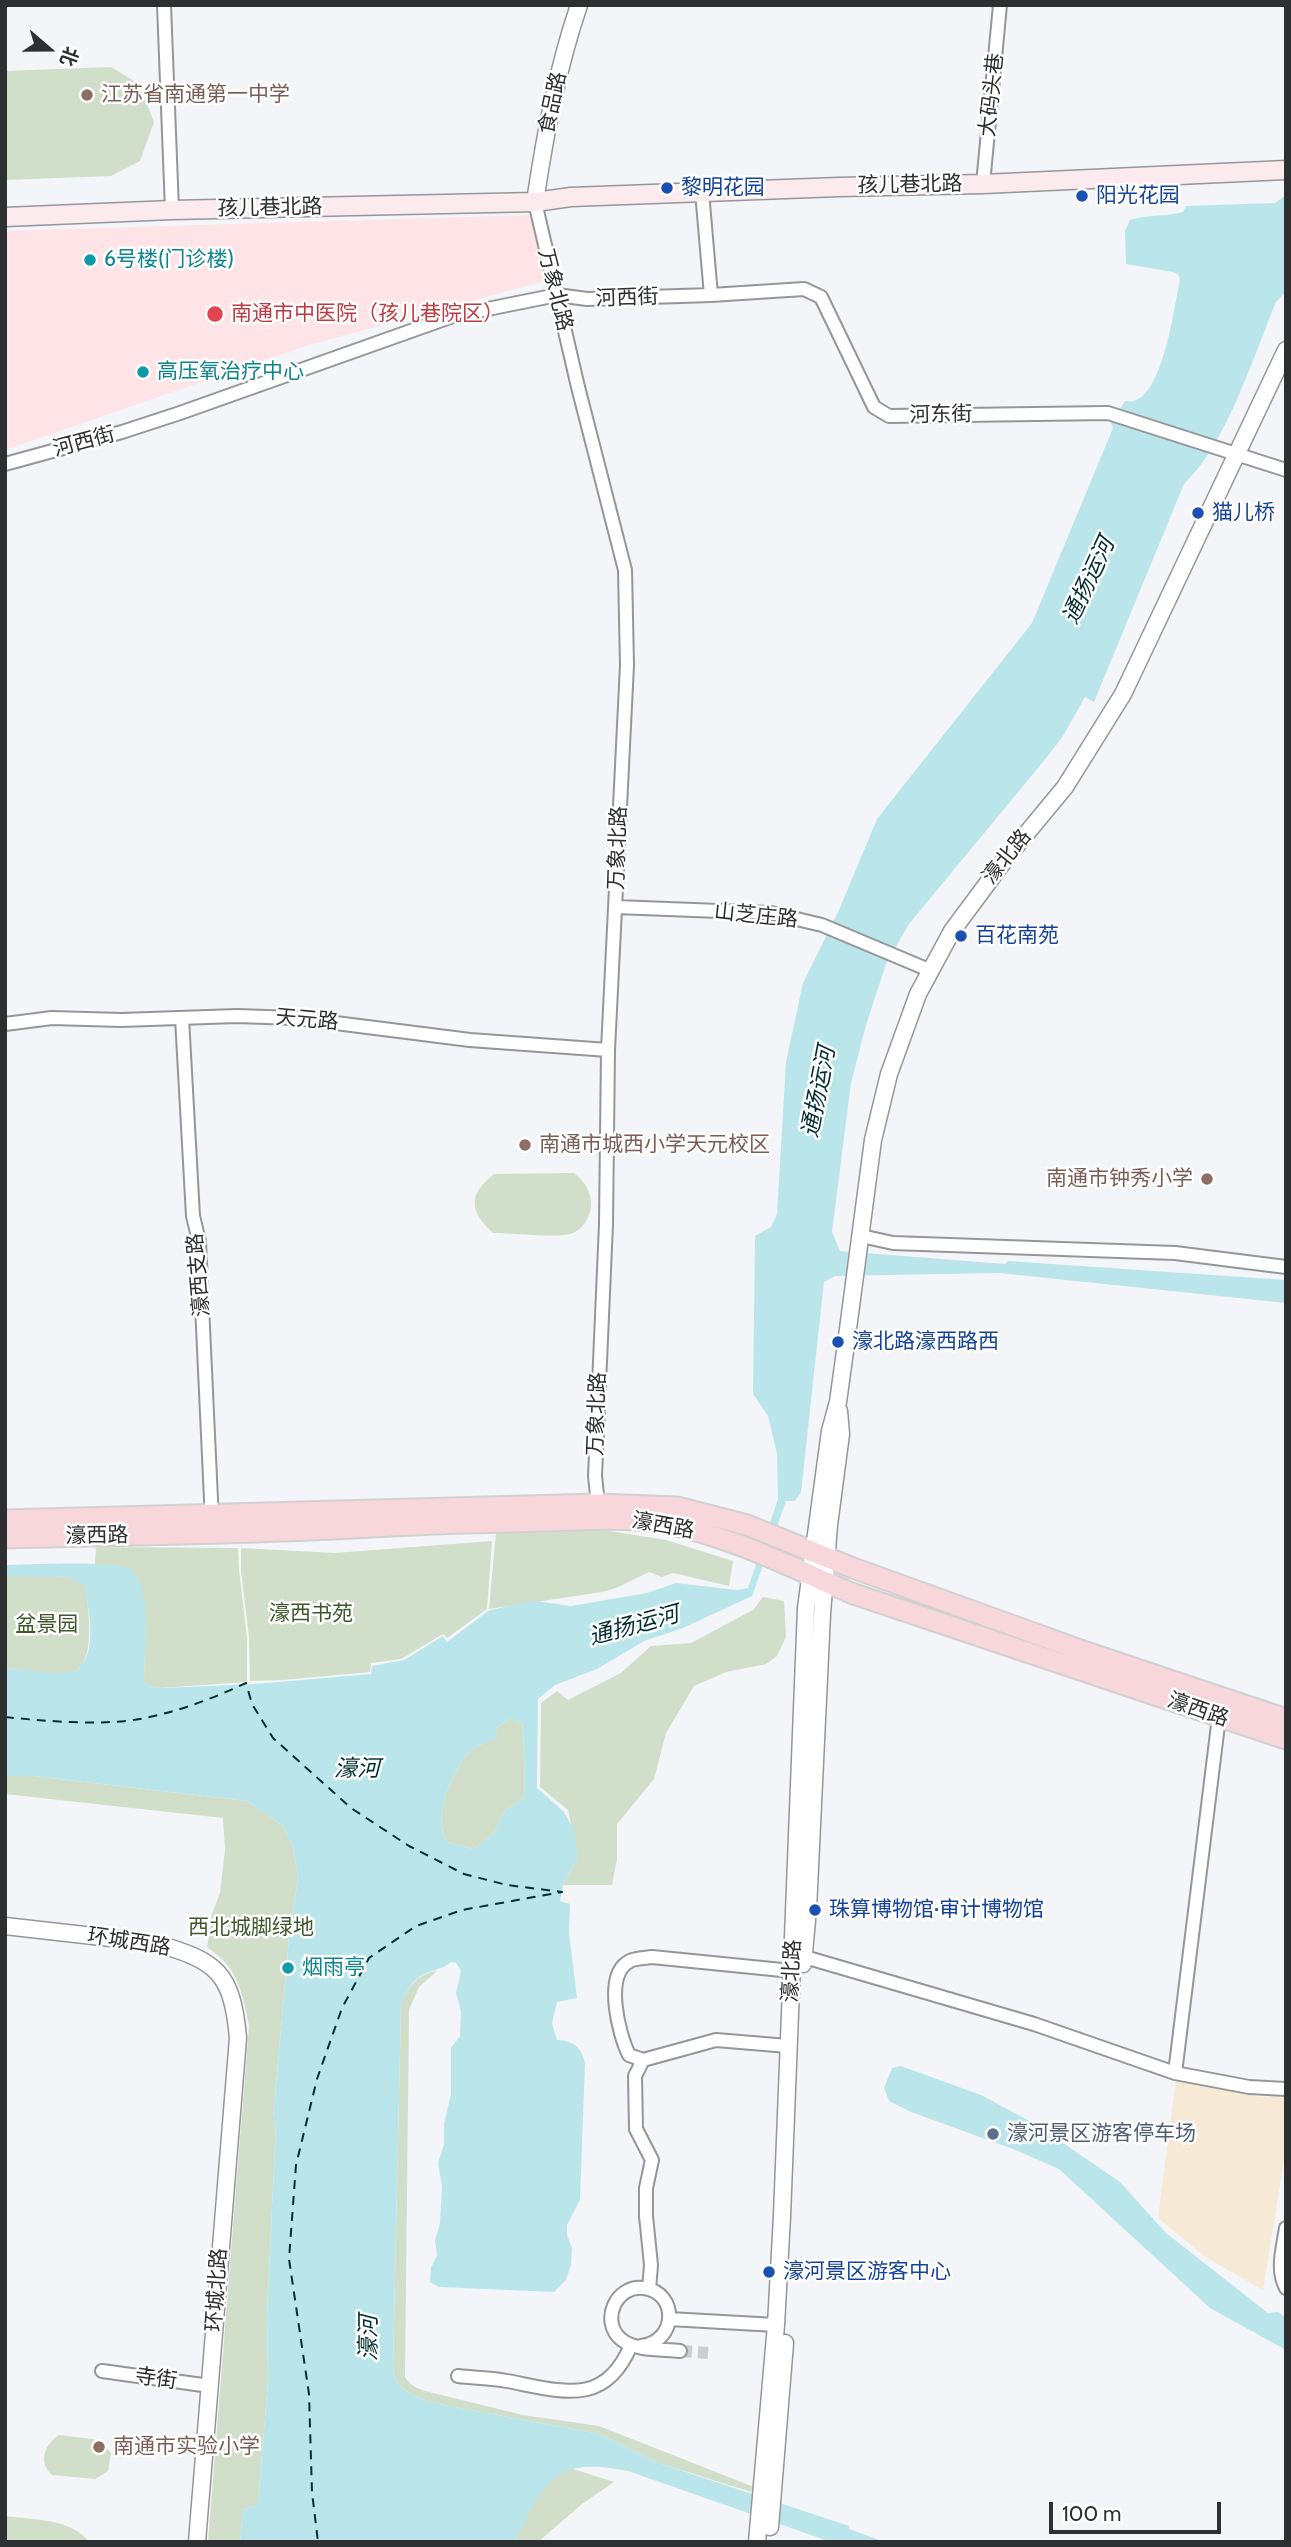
<!DOCTYPE html>
<html>
<head>
<meta charset="utf-8">
<style>
  body { margin:0 }
  #map { position:relative; width:1291px; height:2547px; overflow:hidden; background:#f3f5f8; font-family:Cabin,"Noto Sans SC",sans-serif }
  canvas { display:block }
  .frame { position:absolute; inset:0; border:7px solid #2e2f30; pointer-events:none }
  .north { position:absolute; left:14px; top:14px; width:70px; height:70px; -webkit-text-stroke:5px #fff; paint-order:stroke; rotate:110deg; font-size:19px; font-weight:700; line-height:28px; text-align:center; color:#2e2f30 }
  .north::after { content:''; display:block; margin:auto; width:24px; height:32px; background:#2e2f30; clip-path:polygon(50% 0,100% 100%,50% 72%,0 100%) }
  .scale { position:absolute; left:1049px; top:2502px; width:172px; height:32px; box-sizing:border-box; border:4px solid #2e2f30; border-top:0; padding-left:9px; font-size:21px; line-height:24px; white-space:nowrap; color:#2e2f30; -webkit-text-stroke:5px #fff; paint-order:stroke }
</style>
</head>
<body>
<div id="map">
<canvas width="1291" height="2547"></canvas>
<div class="frame"></div>
<div class="north">北</div>
<div class="scale">100 m</div>
</div>
<script>
const g = document.querySelector('canvas').getContext('2d');
g.lineJoin = 'round';
function paint(path, color) {
  g.fillStyle = color;
  g.fill(path, 'evenodd');
}
function stroke(path, color, width, dash) {
  g.strokeStyle = color;
  g.lineWidth = width;
  g.lineCap = dash ? 'butt' : 'round';
  g.setLineDash(dash || []);
  g.stroke(path);
}
function label(font, color, halo, rows, align = 'center') {
  g.font = font + ' Cabin,"Noto Sans SC",sans-serif';
  g.lineWidth = 5;
  g.setLineDash([]);
  g.textBaseline = 'middle';
  g.strokeStyle = halo;
  g.fillStyle = color;
  for (const [text, x, y, turn = 0] of rows) {
    g.save();
    g.translate(x, y);
    g.rotate((+turn || 0) * Math.PI / 180);
    g.textAlign = isNaN(turn) ? turn : align;
    if (halo) g.strokeText(text, 0, 0);
    g.fillText(text, 0, 0);
    g.restore();
  }
}
paint(new Path2D(`
  M1176,2080l84,17 26,-1v52l-23,142 -59,-34 -46,-38z`), '#f6e9d5');
paint(new Path2D(`
  M533,215l15,65 -246,67 -297,103v-219z`), '#fee3e7');
paint(new Path2D(`
  M111,67l28,17 15,38 -14,39 -29,15 -106,4v-109z
  M574,1173c10,8 18,19 17,33 -1,12 -9,25 -21,28 -17,4 -57,-1 -77,-1 -23,-21 -26,-38 1,-59z
  M591,1528l75,12 67,21 -4,25 -56,-13 -11,4 -13,-5 -33,16 -14,4 -113,17 7,-76z
  M492,1541l-5,68 -40,29 -4,-4 -42,25 -30,4 -1,9 -87,8 -33,1 -1,-44 -8,-65v-24l94,5z
  M96,1547l142,1 1,22 8,68v44l-87,6 -7,-1 -9,-5 1,-68 -50,-50z
  M31,1575l37,2 18,8c1,22 14,86 -20,89 -19,2 -41,-4 -61,-6v-92z
  M763,1597l21,4 2,36 -9,19 -11,8 -40,8 -32,14 -28,47 -12,46 -37,45v35l-5,26h-49l15,-27 -10,-48 -28,-23 1,-84 16,-12 11,9 53,-27 30,-27 40,-3 62,-33z
  M510,1718l12,6c2,5 3,66 2,71 -3,9 -15,10 -20,17 -3,5 -4,11 -7,15 -6,10 -15,16 -24,22l-26,-7c-15,-22 5,-74 24,-91 6,-6 16,-9 24,-12l2,-11z
  M5,1776h28l214,25 35,24 11,22 5,31 -9,60 -16,180 3,5 -9,191 1,67 -10,123 -15,6 -3,32h-32l41,-516c-7,-35 -10,-57 -42,-79l5,-33 8,-21 5,-43 -2,-32 -218,-24z
  M437,1971l-18,16 -10,23 -4,367c6,10 16,13 28,16l90,22 76,11 155,61 -3,5 -95,-30 -56,-28 -166,-31c-19,-7 -39,-12 -41,-36l8,-362c7,-18 16,-31 36,-34z
  M59,2435l41,5 11,13 -3,18 -13,8 -43,-4c-14,-13 -8,-30 7,-40z
  M570,2468l44,14 -32,22 -44,38h-24c13,-26 27,-63 56,-74z
  M5,2516c27,4 67,2 84,26h-84z`), '#d1deca');
paint(new Path2D(`
  M1283,197h3v95l-10,10c-23,55 -49,141 -92,182l-90,218 -9,-5 -22,39 -16,21 -138,167 -23,40 -20,61 -15,58 -19,149 8,19 165,13 3,-3 278,19v23l-287,-30 -164,3 -11,6 -23,210 -6,9h-9l-34,95 -69,32 -39,13 -47,28 -42,16 -17,14 -1,89 27,24 10,18 4,28 -15,27 -3,16 10,3 -1,29 8,65 -20,4 -5,21 5,17c17,1 24,7 28,23l-5,137 -13,25v10l5,13 -1,17 -5,15 -12,12 -115,-5 -9,-5 1,-14 6,-13 -2,-15 5,-17 2,-37 -4,-23 6,-19v-20l7,-30v-46l9,-12 1,-24 -5,-19 5,-22 -5,-8 -5,-1c-7,6 -13,7 -21,10 -16,4 -23,18 -29,33l-8,362c2,24 22,29 41,36l166,31 56,28 193,64v3l36,13h-54l-203,-71c-75,-15 -82,9 -114,71h-274l3,-32 15,-6 10,-123 -1,-67 9,-191 -3,-4 16,-181 9,-60 -5,-31 -11,-22 -35,-24 -214,-25h-28v-108l45,5 24,-1c26,-17 14,-61 11,-87l-17,-8 -63,-1v-11c21,0 117,-6 128,6 20,24 11,81 11,111l9,5 8,1 94,-4 116,-10 1,-8 32,-6 39,-24 4,6 41,-31 28,-7 20,-3 35,5 76,-13 29,-10 61,7 11,-2 30,-89 -1,-45 -9,-38 -15,-22 2,-158 16,-9 6,-13 9,-152 17,-79 36,-73 38,-91 155,-196 81,-195 -2,-5 14,-22c4,0 8,1 11,-1 28,-11 38,-93 44,-120l-2,-6 -5,-2 -47,-8 -1,-33 5,-11c17,-6 35,-3 53,-8l3,-6 89,-3zM510,1718l12,6c2,5 3,66 2,71 -3,9 -15,10 -20,17 -3,5 -4,11 -7,15 -6,10 -15,16 -24,22l-26,-7c-15,-22 5,-74 24,-91 6,-6 16,-9 25,-12l1,-11z
  M901,2066l80,29 56,30 83,57 46,51 102,80 10,-1 8,5v33l-76,-42 -151,-139 -46,-20 -102,-37 -22,-11 -5,-13 8,-20z`), '#bae6eb');
stroke(new Path2D(`
  M5,1717c39,4 96,9 135,2 37,-7 72,-20 106,-36l6,21 21,34 78,70 58,38 55,28 43,11 55,7 -100,18 -46,16 -47,32 -27,50 -25,71 -21,86 -7,94 20,135 3,98 6,50`), '#032f33', 2, [9, 7]);
stroke(new Path2D(`
  M680,2351l28,2`), '#cccdd0', 12, [12, 6]);
const minor = new Path2D(`
  M164,5l8,205
  M983,184l17,-179
  M535,202l43,185 47,183 2,95 -19,385 -2,174 -11,252 3,28
  M711,295l93,-6 17,8 53,110 15,9 219,-3 178,57
  M5,464l117,-32 58,-19 273,-97 104,-21 30,4 124,-4 -9,-103
  M616,907l155,6 51,12 107,45
  M182,1018l11,198 6,25 13,280
  M5,1024l47,-6 69,2 116,-4 59,2 174,22 138,10
  M861,1236l32,7 282,10 111,14
  M798,1955l236,69 141,49 74,14 37,2
  M643,2060l-14,-5c-10,-20 -26,-81 1,-94 5,-3 15,-3 22,-4l140,14
  M1175,2073l44,-356
  M1286,2228c-3,20 -10,42 0,60
  M649,2289l2,-24 -5,-49v-28l6,-28 -16,-31 -1,-53 8,-16 73,-20 72,6
  M669,2319l107,6
  M641,2346c36,-4 38,-53 3,-58 -28,-4 -45,34 -22,52 14,11 41,9 58,11
  M102,2371l108,15
  M458,2376c16,2 33,2 49,5 54,10 98,27 124,-36`);
const tertiary = new Path2D(`
  M535,202c10,-67 22,-132 44,-197
  M5,1926l150,17c62,18 77,29 83,95l-41,504
  M803,1964l5,-55 14,-295 7,-89 12,-91 -2,-23
  M770,2527l15,-184
  M757,2542l19,-217 6,-109 24,-608 24,-177 8,-29 8,-58 27,-204 16,-66 29,-80 34,-63 55,-74 58,-70 58,-93 163,-344`);
const secondary = new Path2D(`
  M5,217l167,-7 363,-8 36,-5 268,-10 144,-3 303,-14`);
const primary = new Path2D(`
  M5,1520l593,-16 79,3 70,18 106,43 233,84 200,67
  M5,1538c122,-3 244,-4 366,-11 58,-3 116,-5 175,-6 40,-1 81,-5 121,3 65,13 124,43 184,69l435,146`);
stroke(minor, '#949699', 16);
stroke(tertiary, '#949699', 19);
stroke(secondary, '#949699', 21);
stroke(primary, '#d1d1d1', 23);
stroke(minor, '#fff', 12);
stroke(tertiary, '#fff', 16);
stroke(secondary, '#fcebee', 18);
stroke(primary, '#f8d7dc', 19);
for (const [x, y, r, color] of [
  [87,95,7,"#8d6e63"],
  [667,188,7,"#1a4fb4"],
  [1082,196,7,"#1a4fb4"],
  [90,260,7,"#0f9aa8"],
  [215,314,9,"#e0444e"],
  [143,372,7,"#0f9aa8"],
  [1198,513,7,"#1a4fb4"],
  [961,936,7,"#1a4fb4"],
  [525,1145,7,"#8d6e63"],
  [1207,1179,7,"#8d6e63"],
  [838,1342,7,"#1a4fb4"],
  [815,1910,7,"#1a4fb4"],
  [288,1968,7,"#0f9aa8"],
  [993,2134,7,"#5c6f8a"],
  [769,2272,7,"#1a4fb4"],
  [99,2447,7,"#8d6e63"]
]) {
  const dot = new Path2D();
  dot.arc(x, y, r, 0, 2 * Math.PI);
  g.fillStyle = color;
  g.fill(dot);
  stroke(dot, '#fff', 2.5);
}
label('21px', '#785e54', '#fff', [
  ["江苏省南通第一中学",101,95],
  ["南通市城西小学天元校区",539,1145],
  ["南通市钟秀小学",1193,1179,"right"],
  ["南通市实验小学",113,2447]
], 'left');
label('21px', '#2e2f30', '#fff', [
  ["大码头巷",992,95,-84],
  ["食品路",553,103,-78],
  ["孩儿巷北路",910,185,-1],
  ["孩儿巷北路",270,208,-1],
  ["万象北路",555,290,76],
  ["河西街",627,298,-2],
  ["河东街",941,415,-1],
  ["河西街",84,442,-15],
  ["万象北路",618,848,-88],
  ["濠北路",1007,857,-51],
  ["山芝庄路",756,916,6],
  ["天元路",307,1020,5],
  ["濠西支路",199,1275,-95],
  ["万象北路",597,1414,-88],
  ["濠西路",663,1526,10],
  ["濠西路",97,1536,-1],
  ["濠西路",1198,1710,19],
  ["环城西路",129,1942,9],
  ["濠北路",792,1971,-87],
  ["环城北路",217,2290,-86],
  ["寺街",156,2379,8]
]);
label('21px', '#164399', '#fff', [
  ["黎明花园",681,188],
  ["阳光花园",1096,196],
  ["猫儿桥",1212,513],
  ["百花南苑",975,936],
  ["濠北路濠西路西",852,1342],
  ["珠算博物馆·审计博物馆",829,1910],
  ["濠河景区游客中心",783,2272]
], 'left');
label('21px', '#0d838f', '#fff', [
  ["6号楼(门诊楼)",104,260],
  ["高压氧治疗中心",157,372],
  ["烟雨亭",302,1968]
], 'left');
label('21px', '#be3a42', '#fff', [
  ["南通市中医院（孩儿巷院区）",231,314]
], 'left');
label('21px', '#3c572a', '#fff', [
  ["濠西书苑",311,1614],
  ["盆景园",47,1625],
  ["西北城脚绿地",251,1928]
]);
label('21px', '#4e5e75', '#fff', [
  ["濠河景区游客停车场",1007,2134]
], 'left');
label('italic 23px', '#032f33', '#fff', [
  ["通扬运河",1089,581,-65],
  ["通扬运河",819,1092,-79],
  ["通扬运河",634,1626,-15],
  ["濠河",357,1769],
  ["濠河",369,2338,-90]
]);
</script>
</body>
</html>
